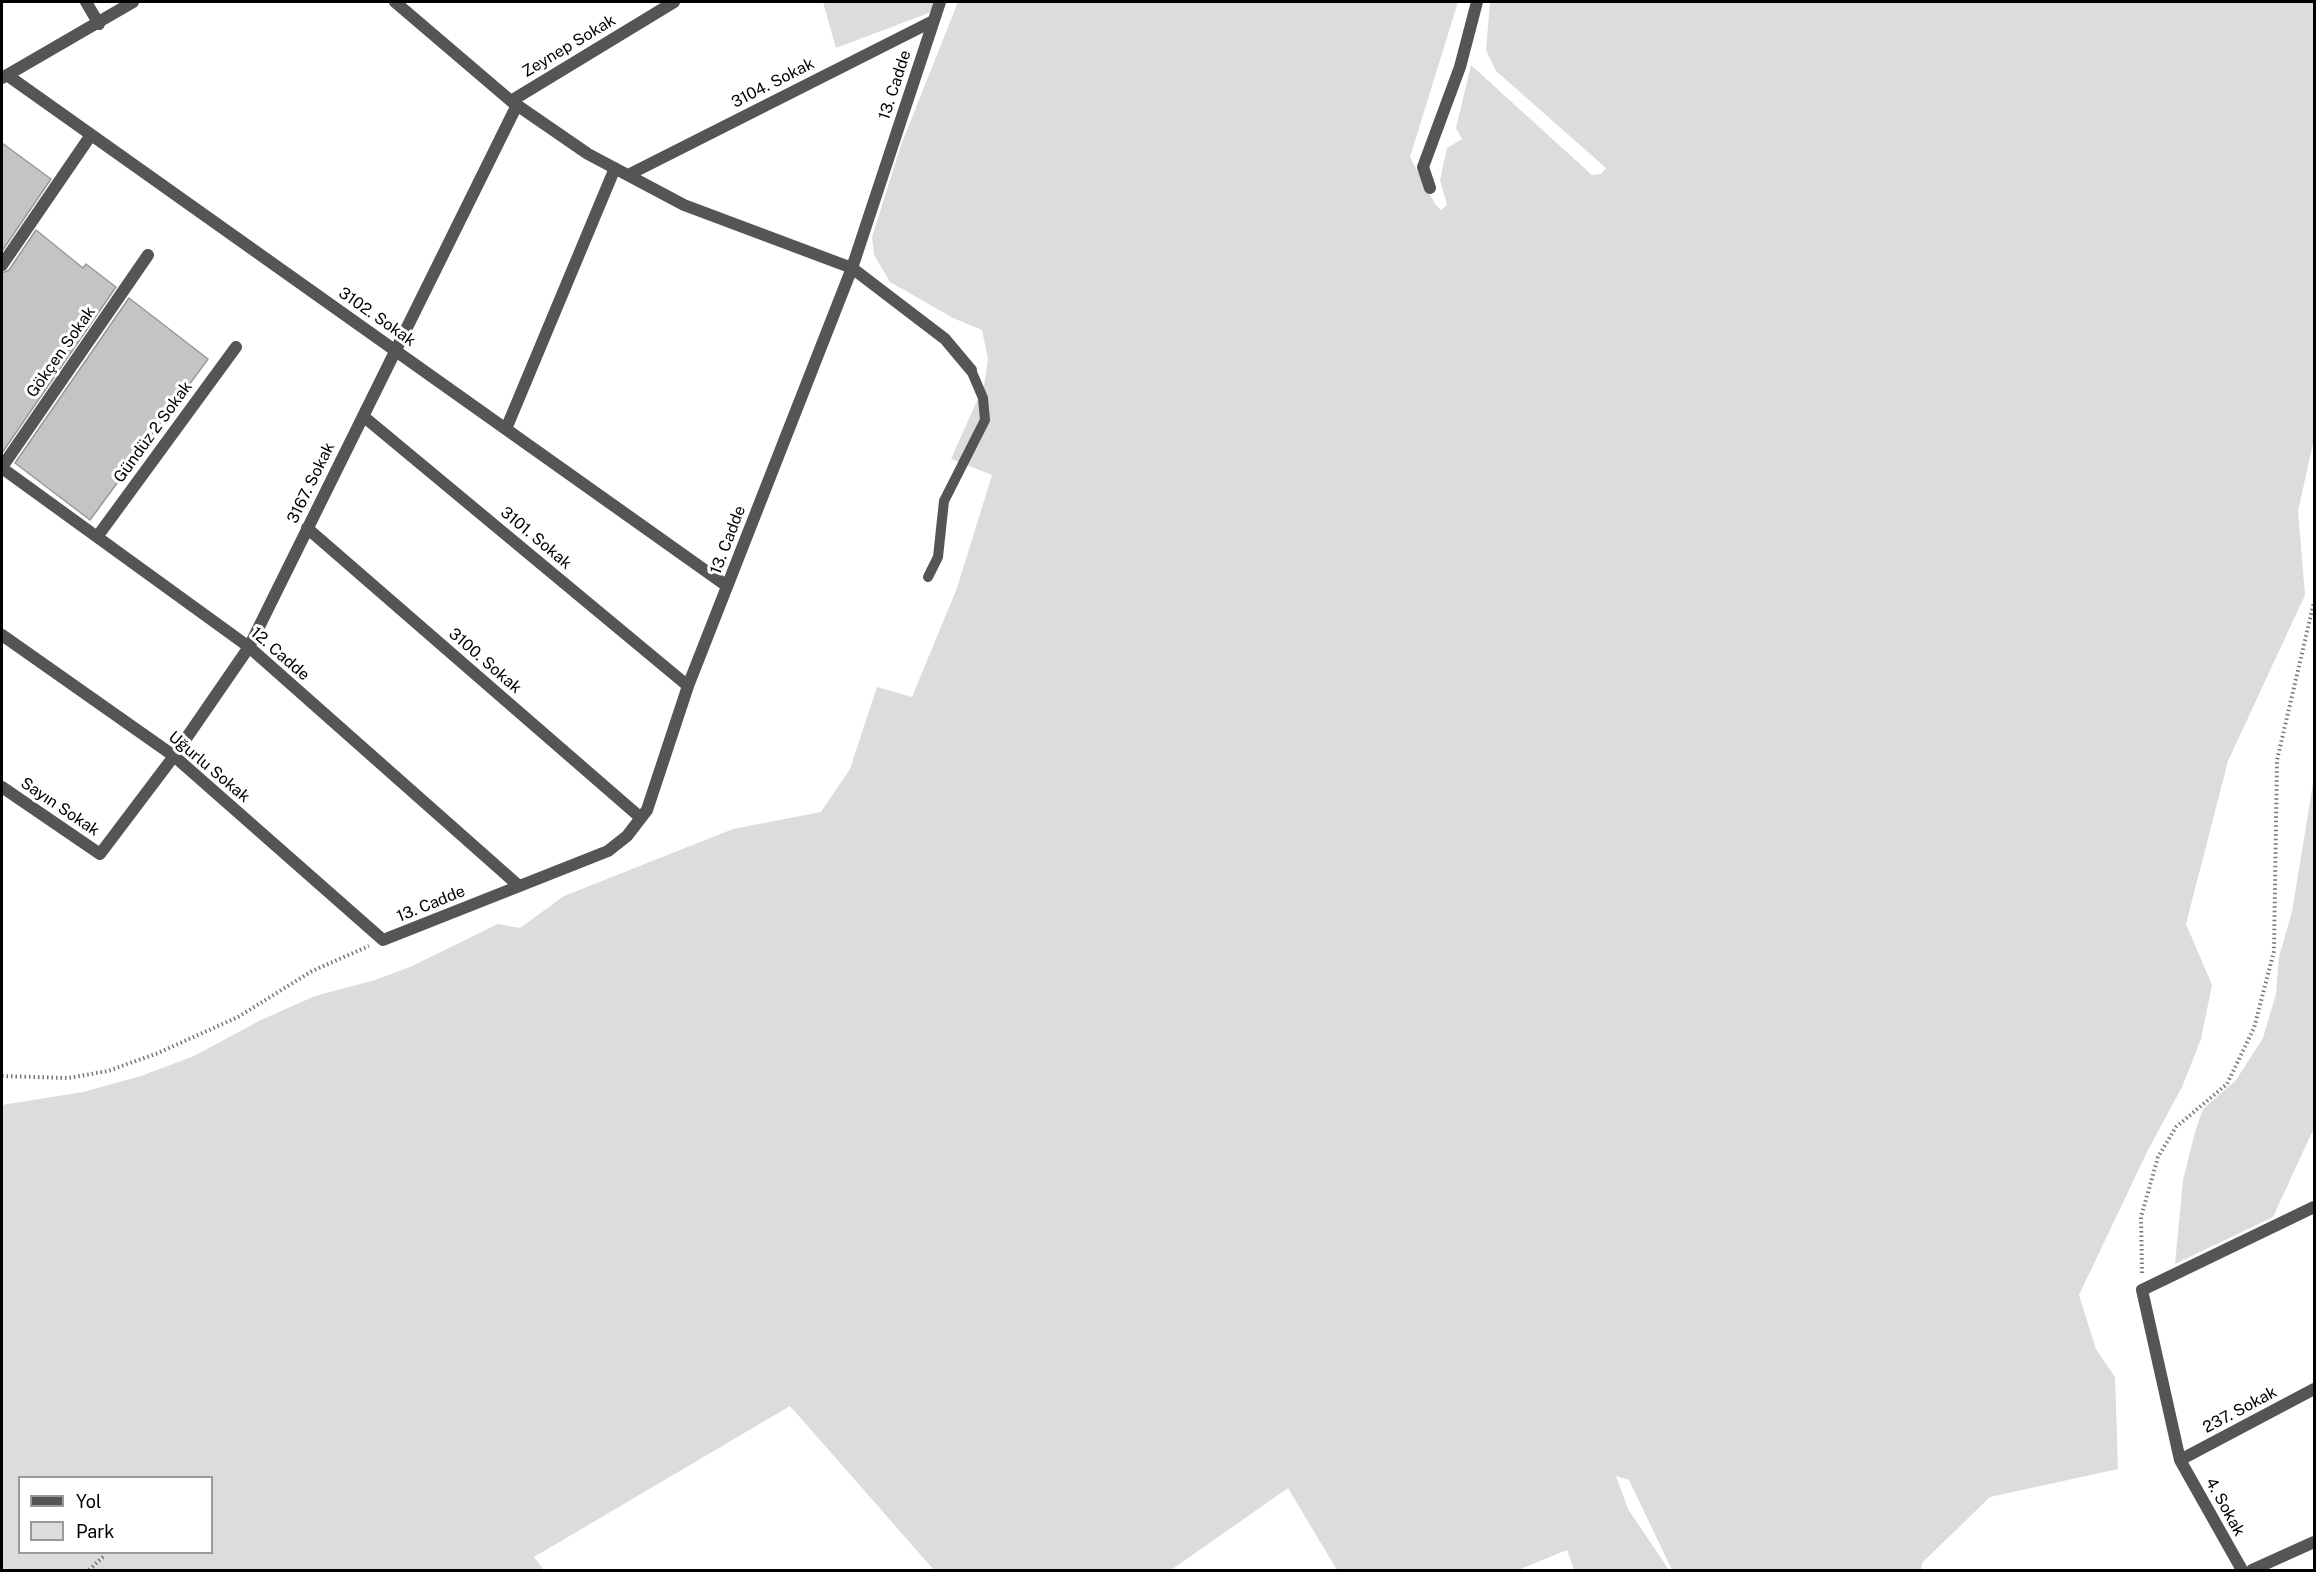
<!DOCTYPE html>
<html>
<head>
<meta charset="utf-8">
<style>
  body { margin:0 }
  #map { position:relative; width:2316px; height:1572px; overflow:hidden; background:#fff; font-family:"Public Sans",sans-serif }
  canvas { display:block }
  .frame { position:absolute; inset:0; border:3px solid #000; pointer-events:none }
  .legend { position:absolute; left:18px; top:1476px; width:195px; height:78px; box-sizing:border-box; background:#fff; border:2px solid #999; margin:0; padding:8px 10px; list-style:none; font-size:18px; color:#000 }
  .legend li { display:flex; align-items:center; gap:12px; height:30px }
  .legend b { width:30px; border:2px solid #999 }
</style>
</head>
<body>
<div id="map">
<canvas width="2316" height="1572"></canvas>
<div class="frame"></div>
<ul class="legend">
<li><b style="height:8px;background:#555"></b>Yol</li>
<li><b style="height:16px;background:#dcdcdc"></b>Park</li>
</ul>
</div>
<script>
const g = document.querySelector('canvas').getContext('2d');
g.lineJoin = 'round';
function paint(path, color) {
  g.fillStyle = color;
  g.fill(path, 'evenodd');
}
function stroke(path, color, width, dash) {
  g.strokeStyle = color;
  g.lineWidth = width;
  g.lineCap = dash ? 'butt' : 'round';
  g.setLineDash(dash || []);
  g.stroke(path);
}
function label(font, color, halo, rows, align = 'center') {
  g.font = font + ' "Public Sans",sans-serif';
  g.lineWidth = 6;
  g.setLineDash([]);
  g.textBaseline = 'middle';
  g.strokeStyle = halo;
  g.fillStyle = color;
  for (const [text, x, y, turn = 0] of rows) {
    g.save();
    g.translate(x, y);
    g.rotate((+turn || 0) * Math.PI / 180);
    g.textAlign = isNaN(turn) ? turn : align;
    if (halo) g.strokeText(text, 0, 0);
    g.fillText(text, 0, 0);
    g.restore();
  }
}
paint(new Path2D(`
  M823,2h115l-4,9 -98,37z
  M958,2h500l-48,155 25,47 6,6 6,-5 -7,-25 7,-32 15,-9 -6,-11 15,-63 121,110 9,-1 5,-6 -110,-97 -10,-21 4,-48h824v437l-16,72 7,84 -77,166 -42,163 26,61 -11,54 -19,48 -35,65 -68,143 17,54 19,28 3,92 -128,28 -68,66 -1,7h-249l-43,-90 -13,-4 12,33 41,61h-95l-7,-20 -49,20h-181l-49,-82 -117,82h-237l-144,-164 -256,151 10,13h-542v-465l81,-13 58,-16 53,-20 67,-36 54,-24 60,-16 35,-13 88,-43 22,4 44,-32 169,-67 88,-17 29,-43 27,-82 35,10 45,-109 35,-113 -41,-16 33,-74 4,-26 -6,-29 -29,-12 -63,-36 -16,-27 -2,-18 29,-92zM20,1478h192v74h-192z
  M2314,777v351l-41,89 -98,47 8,-84 12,-48 8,-23 33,-29 27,-42 13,-44 3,-37 13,-45z`), '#dcdcdc');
const building = new Path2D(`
  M2,143l49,36 -49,72z
  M36,230l47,38 3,-4 30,23 -114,166v-180l7,-3z
  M129,298l79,61 -118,161 -75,-57z`);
paint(building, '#c4c4c4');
stroke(building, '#999', 1.5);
stroke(new Path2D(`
  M2,1076l66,2 40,-7 50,-18 80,-36 74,-46 57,-25
  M2142,1273l-1,-56 17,-60 18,-30 51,-43 27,-56 20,-77 3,-191 37,-158
  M89,1570l16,-15`), '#777', 4, [1.5, 3]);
stroke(new Path2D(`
  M928,577l10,-20 6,-56 41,-81 -2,-22 -12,-28`), '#555', 10);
stroke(new Path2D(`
  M86,2l13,22
  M395,2l116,99 77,53 96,51 168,63 93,71 26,31
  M7,75l720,511
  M2,78l131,-76
  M511,101l163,-99
  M628,175l305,-154
  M1430,188l-7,-21 37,-100 17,-65
  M2,265l89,-130
  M363,416l325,270
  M506,429l109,-261
  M2,467l146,-212
  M2,468l247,179 270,239
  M307,528l334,290
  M97,537l139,-190
  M2,635l172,121 209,184 225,-89 19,-15 20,-26 41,-124 164,-418 88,-266
  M2,787l98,67 74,-98 75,-109 268,-542
  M2180,1460l134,-71
  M2242,1570l-62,-110 -38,-170 172,-83
  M2252,1570l62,-28`), '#555', 12);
label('16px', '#000', '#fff', [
  ["Zeynep Sokak",569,46,-31],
  ["3104. Sokak",773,83,-27],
  ["13. Cadde",895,85,-72],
  ["3102. Sokak",377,317,35],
  ["Gökçen Sokak",61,352,-55],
  ["Gündüz 2 Sokak",153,432,-54],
  ["3167. Sokak",311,483,-64],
  ["3101. Sokak",536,538,40],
  ["13. Cadde",728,540,-69],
  ["12. Cadde",280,654,41],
  ["3100. Sokak",485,661,41],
  ["Uğurlu Sokak",209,767,40],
  ["Sayın Sokak",60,807,34],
  ["13. Cadde",431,904,-22],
  ["237. Sokak",2240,1410,-28],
  ["4. Sokak",2225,1507,61]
]);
</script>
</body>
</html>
